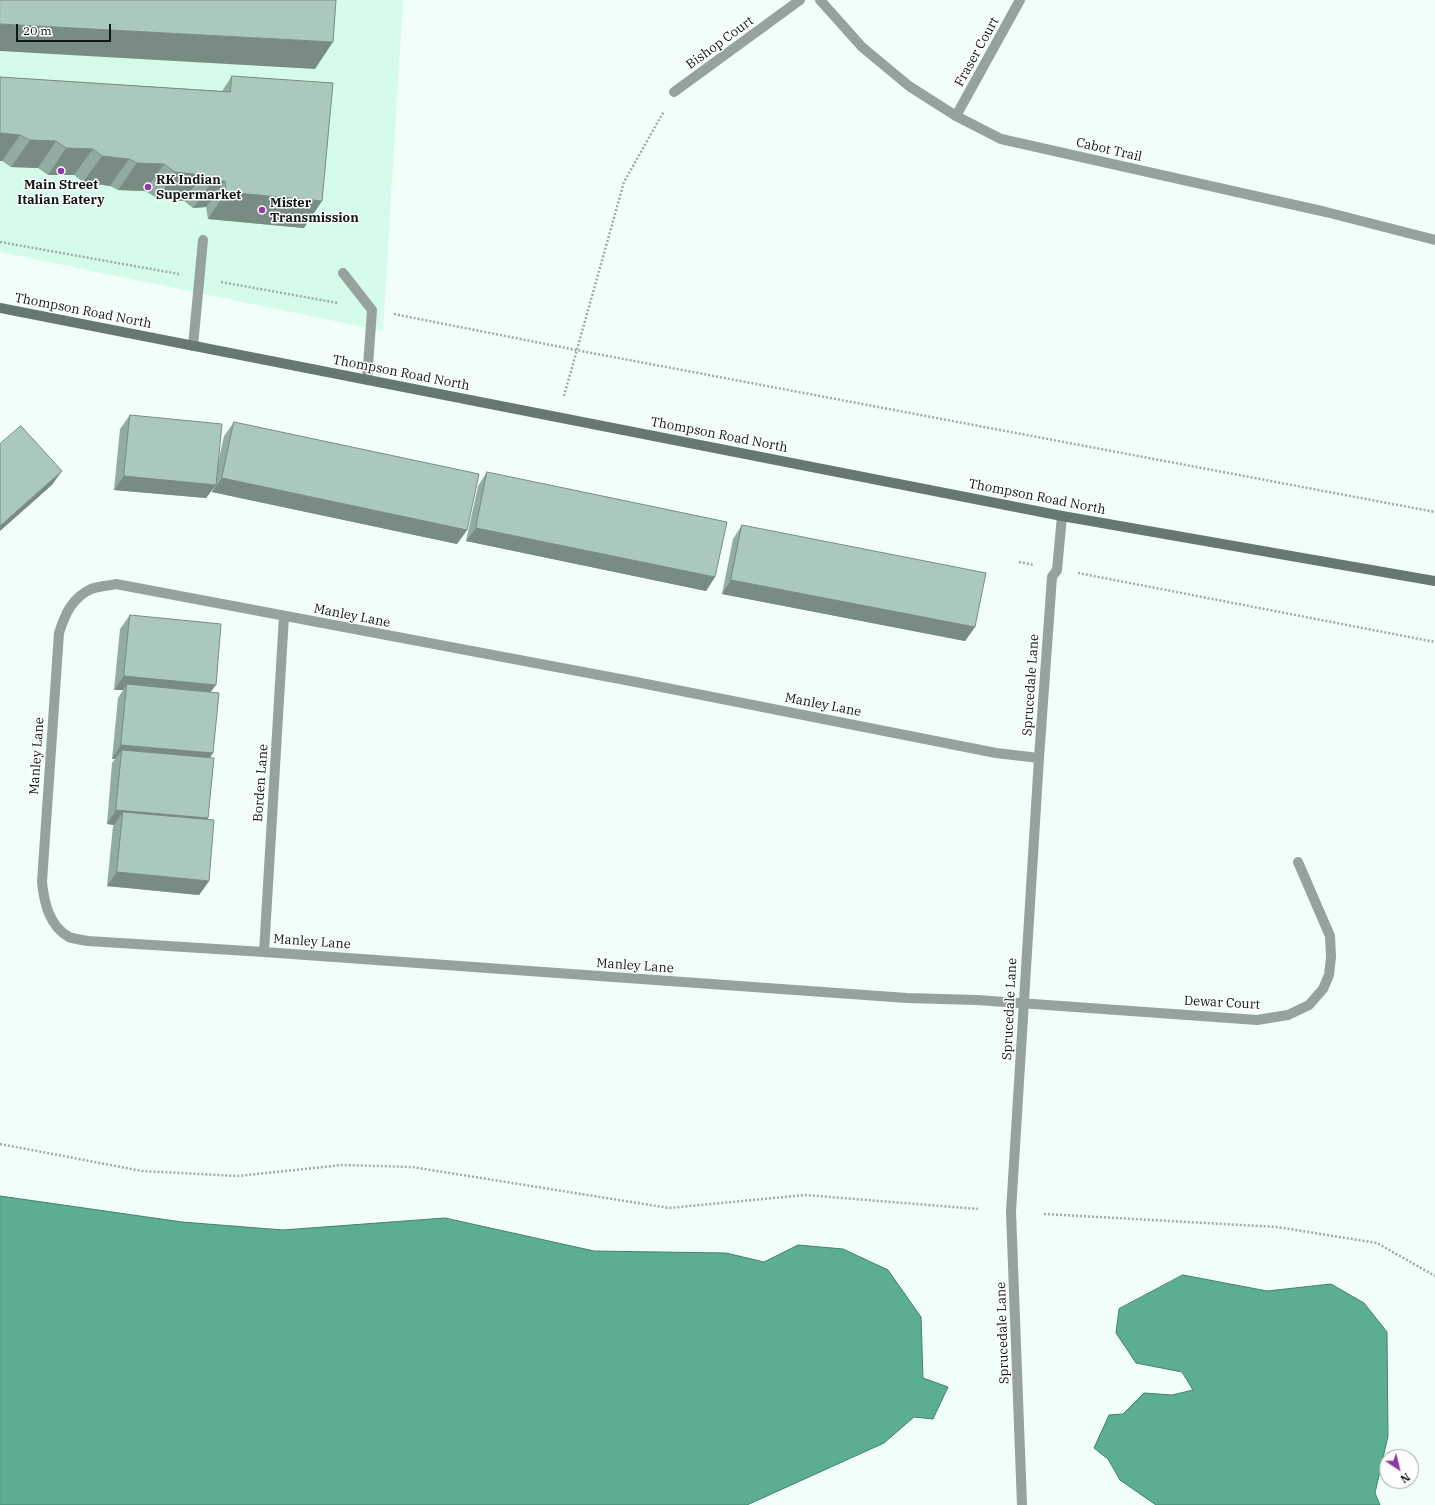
<!DOCTYPE html>
<html>
<head>
<meta charset="utf-8">
<style>
  body { margin:0 }
  #map { position:relative; width:1435px; height:1505px; overflow:hidden; background:#f2fef9; font-family:"IBM Plex Serif",serif }
  canvas { display:block }
  .north { position:absolute; left:1379px; top:1449px; width:40px; height:40px; box-sizing:border-box; background:#fff; border:1px solid #9fa3a1; border-radius:50%; rotate:145deg; font-size:11px; font-weight:700; line-height:16px; text-align:center; color:#0e1814 }
  .north::after { content:''; display:block; margin:auto; width:14px; height:18px; background:#8f3aa7; clip-path:polygon(50% 0,100% 100%,50% 72%,0 100%) }
  .scale { position:absolute; left:16px; top:24px; width:95px; height:18px; box-sizing:border-box; border:2px solid #0e1814; border-top:0; padding-left:5px; font-size:12px; line-height:14px; white-space:nowrap; color:#0e1814; -webkit-text-stroke:3px #fff; paint-order:stroke }
</style>
</head>
<body>
<div id="map">
<canvas width="1435" height="1505"></canvas>
<div class="north">N</div>
<div class="scale">20 m</div>
</div>
<script>
const g = document.querySelector('canvas').getContext('2d');
g.lineJoin = 'round';
function paint(path, color) {
  g.fillStyle = color;
  g.fill(path, 'evenodd');
}
function stroke(path, color, width, dash) {
  g.strokeStyle = color;
  g.lineWidth = width;
  g.lineCap = dash ? 'butt' : 'round';
  g.setLineDash(dash || []);
  g.stroke(path);
}
function label(font, color, halo, rows, align = 'center') {
  g.font = font + ' "IBM Plex Serif",serif';
  g.lineWidth = 3;
  g.setLineDash([]);
  g.textBaseline = 'middle';
  g.strokeStyle = halo;
  g.fillStyle = color;
  for (const [text, x, y, turn = 0] of rows) {
    g.save();
    g.translate(x, y);
    g.rotate((+turn || 0) * Math.PI / 180);
    g.textAlign = isNaN(turn) ? turn : align;
    if (halo) g.strokeText(text, 0, 0);
    g.fillText(text, 0, 0);
    g.restore();
  }
}
paint(new Path2D(`
  M0,0h403l-20,331 -383,-79z`), '#d5fceb');
const water = new Path2D(`
  M0,1196l182,26 101,8 162,-12 149,33 132,2 38,9 34,-17 45,4 45,21 33,47 2,61 25,9 -15,32 -19,-2 -30,26 -137,62h-747z
  M1183,1275l84,16 64,-7 33,19 23,29 1,104 -13,57 5,12h-224l-36,-25 -12,-21 -14,-11 15,-33 14,-1 21,-21 28,2 21,-5 -11,-18 -46,-9 -20,-30 3,-24z`);
paint(water, '#5bae90');
stroke(water, '#44816b', 1);
stroke(new Path2D(`
  M0,242l179,32
  M221,282l117,21
  M394,314l182,36 859,162
  M564,396l60,-214 40,-71
  M1019,562l15,3
  M1078,573l357,69
  M0,1144l142,27 96,5 104,-11 70,2 257,41 136,-13 173,14
  M1044,1214l233,13 100,16 58,33`), '#a0aba6', 2.5, [2, 2]);
stroke(new Path2D(`
  M343,273l29,37 -5,70
  M193,346l10,-106`), '#96a29d', 10);
stroke(new Path2D(`
  M820,0l42,47 47,39 47,30 45,23 325,73 109,28
  M674,92l126,-92
  M956,116l64,-116
  M1039,758l-43,-5 -360,-71 -520,-98c-8,2 -17,2 -25,5 -19,9 -26,25 -32,44l-17,249c2,20 7,44 27,55 5,2 13,3 19,4l176,11 643,46 70,2 280,20 31,-5 21,-10 14,-16 6,-14 2,-18 -1,-21 -32,-74
  M264,952l20,-336
  M1022,1505l-11,-293 2,-33 26,-421 13,-181 5,-7 5,-54`), '#96a29d', 10);
stroke(new Path2D(`
  M0,308l1062,208 373,65`), '#667870', 10);
paint(new Path2D(`
  M232,76l72,152 -96,-9 -2,-12 -13,1 -9,-7 -27,-3 -12,-7 -27,-1 -8,-4 -27,-4 -9,-7h-26l-10,-7 -27,-1 -9,-6h-2v-84l222,14z
  M130,415l87,53 7,-32 10,-14 233,108 -10,14 -245,-52 1,-3 -7,9 -92,-8 6,-61z
  M487,472l228,105 -9,14 -240,-50 12,-55z
  M742,525l233,102 -10,14 -243,-47 11,-55z
  M130,615l80,77 3,61 -3,5 -2,60 -1,2 2,61 -10,14 -92,-9 6,-60 1,-1 -7,-1 5,-61 3,-4h-3l6,-61 5,-8h-9l6,-61z`), '#93aca2');
paint(new Path2D(`
  M0,24l333,18 -18,27 -315,-18z
  M0,133l20,2 -18,26h-2z
  M30,140l26,1 -18,27 -27,-1z
  M66,148l27,1 -19,26h-26z
  M102,156l27,3 -19,27 -27,-4z
  M137,163l27,1 -19,27 -27,-1z
  M175,172l27,3 -18,26 -27,-3z
  M225,181l-19,26 -13,1 19,-26z
  M226,192l96,9 -18,27 -96,-9z
  M62,471l-10,14 -52,46v-5z
  M124,476l92,9 -10,13 -92,-8z
  M222,478l245,52 -10,14 -245,-52z
  M476,528l239,49 -9,14 -240,-50z
  M731,580l244,47 -10,14 -243,-47z
  M124,676l92,9 -10,13 -79,-14 -4,6h-9z
  M121,745l92,8 -10,14 -81,-17 -7,9h-3z
  M116,810l92,8 -10,14 -75,-20 -9,13 -7,-1z
  M117,872l92,9 -10,14 -92,-9z`), '#788c84');
const building = new Path2D(`
  M0,0h336l-3,42 -333,-18z
  M232,76l101,7 -11,118 -96,-9 -1,-11 -13,1 -10,-7 -27,-3 -11,-8 -27,-1 -8,-4 -27,-3 -9,-7 -27,-1 -10,-7 -26,-1 -10,-5 -20,-2v-56l230,15z
  M130,415l92,9 -6,61 -92,-9z
  M234,422l245,52 -12,56 -245,-52z
  M21,426l41,45 -62,55v-82z
  M487,472l240,50 -12,55 -239,-49z
  M742,525l244,48 -11,54 -244,-47z
  M130,615l91,9 -5,61 -92,-9z
  M127,684l92,9 -6,60 -92,-8z
  M122,750l92,8 -6,60 -92,-8z
  M123,812l91,8 -5,61 -92,-9z`);
paint(building, '#abc8bc');
stroke(building, '#788c84', 1);
for (const [x, y, r, color] of [
  [61,171,4,"#8f3aa7"],
  [148,187,4,"#8f3aa7"],
  [262,210,4,"#8f3aa7"]
]) {
  const dot = new Path2D();
  dot.arc(x, y, r, 0, 2 * Math.PI);
  g.fillStyle = color;
  g.fill(dot);
  stroke(dot, '#fff', 1.5);
}
label('13px', '#0e1814', '#fff', [
  ["Bishop Court",720,43,-36],
  ["Fraser Court",977,52,-61],
  ["Cabot Trail",1109,150,13],
  ["Thompson Road North",83,311,11],
  ["Thompson Road North",401,373,11],
  ["Thompson Road North",719,435,11],
  ["Thompson Road North",1037,497,11],
  ["Manley Lane",352,616,11],
  ["Sprucedale Lane",1031,685,-86],
  ["Manley Lane",823,705,11],
  ["Manley Lane",37,756,-86],
  ["Borden Lane",261,783,-86],
  ["Manley Lane",312,942,4],
  ["Manley Lane",635,966,4],
  ["Dewar Court",1222,1003,3],
  ["Sprucedale Lane",1010,1009,-87],
  ["Sprucedale Lane",1003,1333,-92]
]);
label('bold 13px', '#0e1814', '#fff', [
  ["RK Indian",156,180],
  ["Supermarket",156,195],
  ["Main Street",61,185,"center"],
  ["Italian Eatery",61,200,"center"],
  ["Mister",270,203],
  ["Transmission",270,218]
], 'left');
</script>
</body>
</html>
